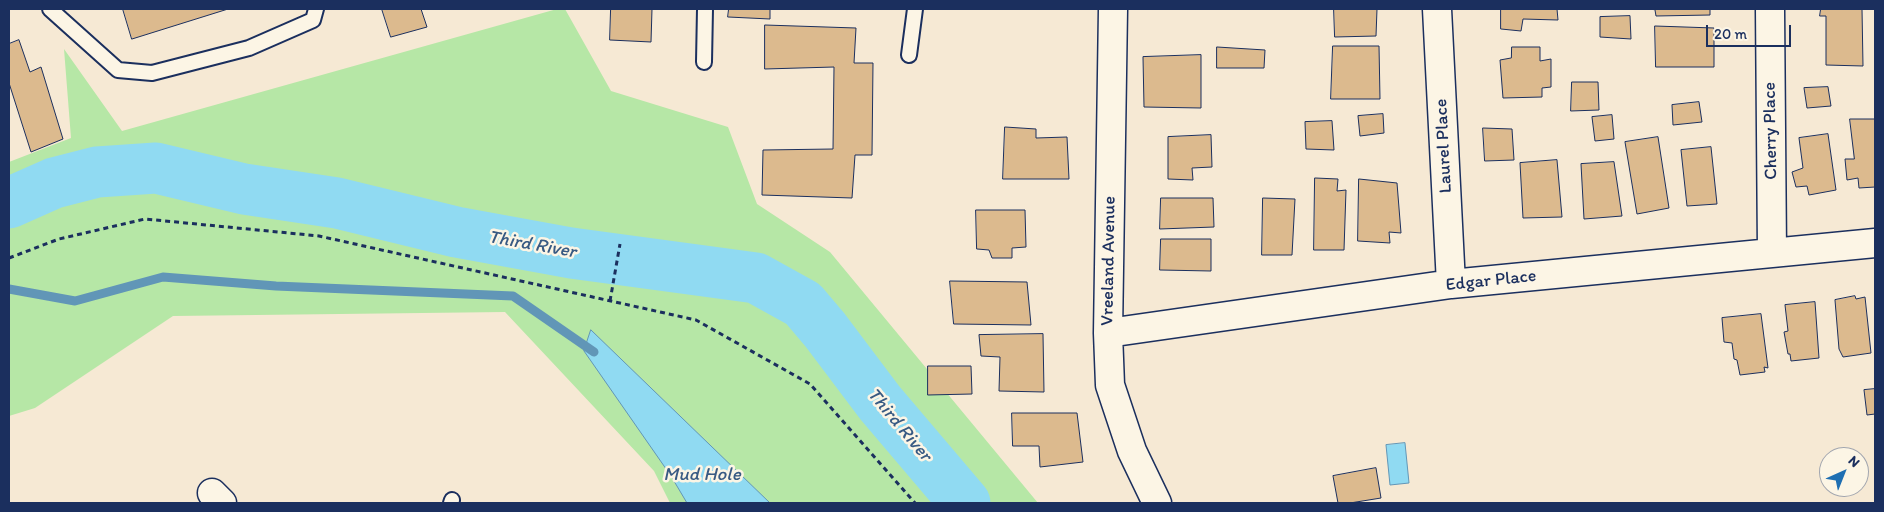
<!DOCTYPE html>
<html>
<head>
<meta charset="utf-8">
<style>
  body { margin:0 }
  #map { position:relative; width:1884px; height:512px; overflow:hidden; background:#f6e9d4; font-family:Itim,sans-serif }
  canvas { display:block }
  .frame { position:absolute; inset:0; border:10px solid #1b2f5e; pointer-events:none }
  .north { position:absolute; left:1819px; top:447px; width:50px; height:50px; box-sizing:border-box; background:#fcf5e5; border:1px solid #a2a6af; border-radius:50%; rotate:44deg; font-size:14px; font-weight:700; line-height:20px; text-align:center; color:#1b2f5e }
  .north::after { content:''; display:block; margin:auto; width:18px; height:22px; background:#1f6fb2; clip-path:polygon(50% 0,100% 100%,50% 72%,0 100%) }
  .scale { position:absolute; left:1706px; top:25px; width:85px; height:22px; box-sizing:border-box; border:2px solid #1b2f5e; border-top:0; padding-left:6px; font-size:15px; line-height:18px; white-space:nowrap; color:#1b2f5e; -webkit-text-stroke:4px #fcf5e5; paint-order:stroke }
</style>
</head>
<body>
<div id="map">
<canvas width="1884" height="512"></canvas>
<div class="frame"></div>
<div class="north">N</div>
<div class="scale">20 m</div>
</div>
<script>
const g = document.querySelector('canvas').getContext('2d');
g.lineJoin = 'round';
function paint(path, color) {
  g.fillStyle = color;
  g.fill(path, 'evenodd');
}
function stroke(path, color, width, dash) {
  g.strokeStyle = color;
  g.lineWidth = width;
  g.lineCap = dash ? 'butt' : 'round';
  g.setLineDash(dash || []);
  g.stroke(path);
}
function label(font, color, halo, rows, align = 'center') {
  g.font = font + ' Itim,sans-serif';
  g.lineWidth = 5;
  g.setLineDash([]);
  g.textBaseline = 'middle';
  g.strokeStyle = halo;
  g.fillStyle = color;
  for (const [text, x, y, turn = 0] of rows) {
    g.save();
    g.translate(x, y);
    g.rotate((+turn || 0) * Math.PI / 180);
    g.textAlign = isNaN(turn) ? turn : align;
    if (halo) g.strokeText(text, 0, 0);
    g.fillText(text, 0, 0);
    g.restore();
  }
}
paint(new Path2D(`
  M557,9h8l46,82 117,36 29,77 73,48 208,251h-368l-16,-32 -149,-159 -332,4 -138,92 -26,8v-254l62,-24 -7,-89 58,82z`), '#b6e7a6');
const water = new Path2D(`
  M591,330l179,173h-83l-16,-27 -87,-125z
  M1405,443l4,40 -19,2 -4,-40z`);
paint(water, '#90daf2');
stroke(water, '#6196b7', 1);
stroke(new Path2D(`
  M9,289l66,12 88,-24 113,9 237,10 81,56`), '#6196b7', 9);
stroke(new Path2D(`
  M9,203l45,-20 43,-11 59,-4 88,21 93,14 119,29 115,21 185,25 47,26 22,26 55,73 85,100`), '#90daf2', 51);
const building = new Path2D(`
  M123,9h105l-96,30z
  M382,9h39l6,18 -36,10z
  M611,9h41l-1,33 -41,-2z
  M729,9h41v10l-42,-2z
  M1334,9h43l-1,27 -41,1z
  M1501,9h56l1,11 -35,-1 -2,12 -20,-2z
  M1641,9h69v6l-54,1 -1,-6z
  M1821,9h41l1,57 -37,-1v-49h-6z
  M1630,16l1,23 -31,-2v-20z
  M765,25l91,3 -2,35h19l-1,92h-17l-3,43 -90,-3 1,-45 70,-1 1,-82 -69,2z
  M1655,26l59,2v39h-58z
  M19,40l11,32 11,-5 22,72 -32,13 -22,-69v-39z
  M1333,46h46l1,53h-49z
  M1217,47l48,3 -1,18h-47z
  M1512,47h28v14l11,-2v28l-9,1v9l-39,1 -3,-38 11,-2z
  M1201,55v53l-57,-1 -1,-50z
  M1572,82h26l1,28 -28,1z
  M1828,87l3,19 -24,2 -3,-20z
  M1699,102l3,20 -29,3 -1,-20z
  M1383,114l1,19 -24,3 -2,-20z
  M1612,115l2,24 -19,2 -3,-24z
  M1850,119h25v68l-16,1 -1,-10 -11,2 -2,-21h9z
  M1332,121l2,29 -28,-1 -1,-27z
  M1005,127l31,2v9l31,-1 2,42h-66z
  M1483,128l29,1 2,31 -29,1z
  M1828,134l8,56 -27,5 -2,-9 -11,1 -4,-15 11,-4 -4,-30z
  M1211,135l1,32 -20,1 1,12 -25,-1v-42z
  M1658,137l11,71 -32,6 -12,-72z
  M1711,147l6,57 -30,2 -6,-56z
  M1557,160l5,57 -39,1 -3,-55z
  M1614,162l8,54 -38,3 -3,-55z
  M1315,178l23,1 -1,12 9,-1 -2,60h-30z
  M1359,179l38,4 4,50 -12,-1 1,11 -32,-2z
  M1161,198h52l1,29 -54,2z
  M1263,198l32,1 -3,56h-30z
  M976,210h49l1,37 -14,1v10h-20l-3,-8 -12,-1z
  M1161,239h50v32l-51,-1z
  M950,281l77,1 4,43 -77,-1z
  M1855,296l1,3 9,-2 6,56 -28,4 -4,-8 -4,-49z
  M1815,302l4,56 -28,3 -1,-7h-2l-4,-22 4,-1 -3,-26z
  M1761,314l7,54 -4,-1 1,5 -25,3 -3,-15 -3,-1 -2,-16 -8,-1 -2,-24z
  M1043,334l1,58 -45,-1 1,-34 -19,-1 -2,-21z
  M928,366h43l1,28 -44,1z
  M1875,389v25l-8,1 -3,-25z
  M1012,413h65l6,49 -43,5 -1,-21h-26z
  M1376,468l5,30 -31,5h-12l-5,-27z`);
paint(building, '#dcba8e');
stroke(building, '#1b2f5e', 1);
const lane = new Path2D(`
  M50,9l68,61 34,3 97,-25 64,-28 3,-11
  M909,55l6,-46
  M704,62l1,-53
  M451,503l1,-3`);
const street = new Path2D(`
  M1113,9l-5,324 2,52 22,66 25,52
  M1437,9l14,275
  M1770,9l2,244
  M1108,333l343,-49 424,-41
  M212,493l10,10`);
stroke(lane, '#1b2f5e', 18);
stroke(street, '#1b2f5e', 31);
stroke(new Path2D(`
  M9,258l50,-19 86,-20 174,17 377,84 114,64 105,119
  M610,301l10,-57`), '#1b2f5e', 3, [5, 4]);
stroke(lane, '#fcf5e5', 14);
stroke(street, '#fcf5e5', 28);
label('18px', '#1b2f5e', '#fcf5e5', [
  ["Cherry Place",1771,131,-91],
  ["Laurel Place",1444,146,-93],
  ["Vreeland Avenue",1109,261,-89],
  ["Edgar Place",1491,281,-6]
]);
label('italic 19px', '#385a83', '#fcf5e5', [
  ["Third River",532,245,10],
  ["Third River",899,425,50],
  ["Mud Hole",702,475]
]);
</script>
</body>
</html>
